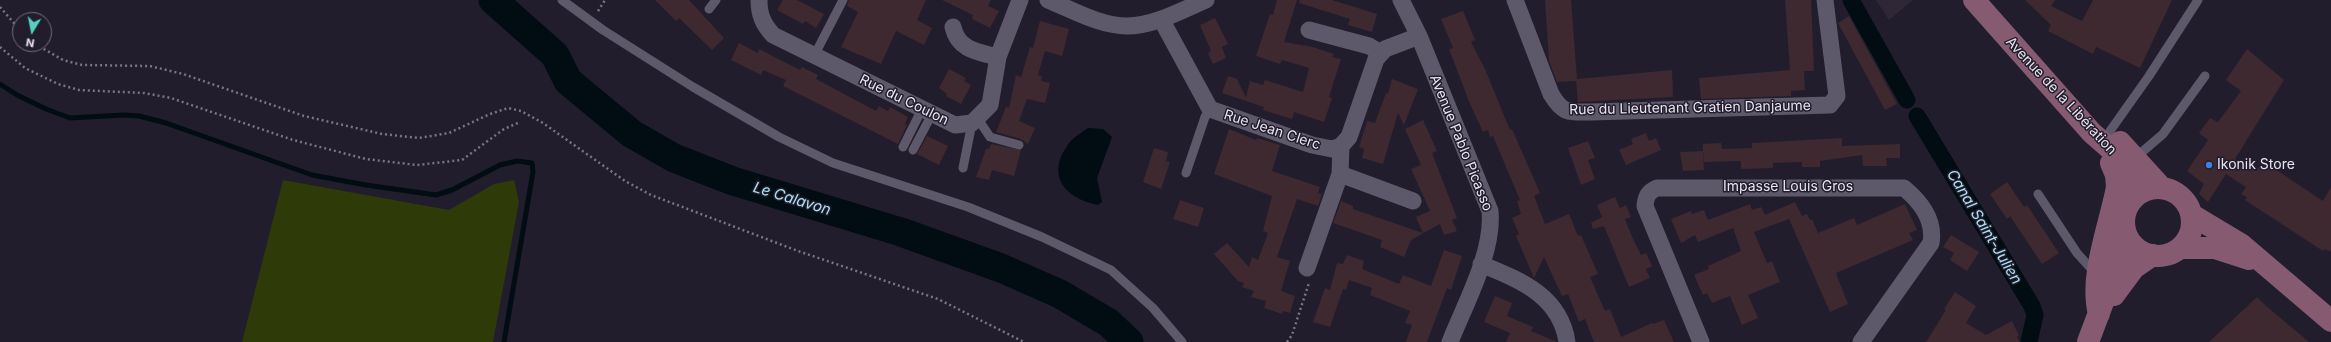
<!DOCTYPE html>
<html>
<head>
<meta charset="utf-8">
<style>
  body { margin:0 }
  #map { position:relative; width:2331px; height:342px; overflow:hidden; background:#221d2d; font-family:Inter,sans-serif }
  canvas { display:block }
  .north { position:absolute; left:12px; top:12px; width:40px; height:40px; box-sizing:border-box; background:#221d2d; border:1px solid #716d7b; border-radius:50%; rotate:190deg; font-size:11px; font-weight:700; line-height:16px; text-align:center; color:#e8e5f0 }
  .north::after { content:''; display:block; margin:auto; width:14px; height:18px; background:#58cebf; clip-path:polygon(50% 0,100% 100%,50% 72%,0 100%) }
</style>
</head>
<body>
<div id="map">
<canvas width="2331" height="342"></canvas>
<div class="north">N</div>
</div>
<script>
const g = document.querySelector('canvas').getContext('2d');
g.lineJoin = 'round';
function paint(path, color) {
  g.fillStyle = color;
  g.fill(path, 'evenodd');
}
function stroke(path, color, width, dash) {
  g.strokeStyle = color;
  g.lineWidth = width;
  g.lineCap = dash ? 'butt' : 'round';
  g.setLineDash(dash || []);
  g.stroke(path);
}
function label(font, color, halo, rows, align = 'center') {
  g.font = font + ' Inter,sans-serif';
  g.lineWidth = 3;
  g.setLineDash([]);
  g.textBaseline = 'middle';
  g.strokeStyle = halo;
  g.fillStyle = color;
  for (const [text, x, y, turn = 0] of rows) {
    g.save();
    g.translate(x, y);
    g.rotate((+turn || 0) * Math.PI / 180);
    g.textAlign = isNaN(turn) ? turn : align;
    if (halo) g.strokeText(text, 0, 0);
    g.fillText(text, 0, 0);
    g.restore();
  }
}
paint(new Path2D(`
  M1876,0h37l-24,20z`), '#302736');
paint(new Path2D(`
  M283,180l166,30 45,-26 20,-4 5,22 -26,140h-251z`), '#2e3a07');
paint(new Path2D(`
  M1088,128l15,1 9,8 -15,41 5,24 -4,3c-34,-7 -53,-30 -29,-62 5,-6 13,-11 19,-15z`), '#010d12');
stroke(new Path2D(`
  M0,84l17,11 29,14 24,9 54,-3 15,1 27,7 146,52 54,10 70,10 16,-5 48,-25 17,-4 15,2 1,9 -29,170`), '#010d12', 5);
stroke(new Path2D(`
  M1851,0l56,100
  M1917,116l115,190 3,9 -6,27`), '#010d12', 17);
stroke(new Path2D(`
  M493,0l62,55 13,26 64,53 42,24 59,23 168,51 100,36 59,26 49,29 20,19`), '#010d12', 29);
paint(new Path2D(`
  M655,0h34l35,38 -12,12 -33,-32 -3,3z
  M783,0h14l27,14 -8,14 -11,-7 -2,3 -26,-14z
  M849,0h77l-9,20 15,8 -8,17 -28,-14 -15,33 -40,-17 17,-35 -11,-6z
  M942,0h49l-3,6 11,5 -9,17 -18,-9 1,-4z
  M1277,0h20l-13,42 29,5 21,7 -2,3 9,2 -12,38 3,1 -8,24 -30,-10 -2,7 -29,-9 1,-3 -42,-14 6,-17 9,3 9,19 4,-17 13,4 2,-5 38,12 6,-24 -27,-8 -2,4 -24,-8 14,-42 3,1z
  M1300,0h32l45,14 -5,18 -24,-7 2,-6 -51,-16z
  M1545,0h26l6,79 95,-9 1,27 -95,5 -2,-21 -19,1 -8,-21z
  M1785,0h26l3,71h-10l1,19 -14,1v5l-90,3 -2,-21 91,-8z
  M2025,0h30l-4,6 31,15 11,-21h79l-32,68 -44,-21 -3,7 -45,-23 3,-6z
  M1463,11l12,29 -4,2 14,27 25,61 2,-1 28,64 -6,3 11,28 24,-10 9,22 3,-1 17,39 -8,3 15,34 5,-2 11,28 31,-14 1,1 11,-4 10,22h-80l-9,-23 -6,3 -11,-28 -6,2 -18,-39 -10,21 -18,-42 3,-2 -7,-16 9,-4 -4,-13 3,-1 -27,-64 -3,1 -2,-7 -5,2 -13,-28 -21,-55 4,-1 -12,-29z
  M1849,16l48,88 -12,6 -47,-87z
  M1215,18l13,26 -6,3 4,11 -13,6 -5,-11 3,-2 -11,-26z
  M1040,21l29,8 -7,27 -17,-5 -7,24 4,1 -1,5 9,2 -5,20 -18,-4 -8,22 16,7 -7,16 -7,-5 -25,-7 10,-25 3,1 7,-33 5,2 9,-30 3,1z
  M739,43l19,10 1,-4 41,21 2,-3 16,8 -2,4 60,32 3,-5 9,5 2,-4 18,10 -3,7 2,1 -9,19 -115,-58 3,-6 -23,-10 -2,5 -30,-15z
  M2247,49l37,31 -49,79 21,12 5,-7 6,4 2,-3 54,36 8,-14v65l-6,-3 -2,2 -78,-51 2,-3 -6,-3 5,-7 -20,-13 -18,28 -9,-8 5,-10 -17,-13 21,-31 -9,-7 11,-15 8,4 23,-31 -15,-11z
  M949,69l17,9 -2,3 7,4 -10,19 -15,-8 1,-2 -8,-6z
  M1392,79l26,10 -14,36 -6,-12 -15,51 -21,-6 2,-9 -5,-2 8,-26 8,2 11,-30 2,1z
  M1423,120l14,31 -5,2 25,65 -5,2 5,11 -13,4 -4,-11 -29,16 -7,17 -24,-10 2,-7 -49,-17 8,-22 12,5v3l70,24 -7,-16 14,-6 -19,-42 10,-4 -16,-36z
  M1229,129l27,11 1,-2 23,7 -8,26 48,16 -2,6 4,1 -4,12 -21,-7 -20,58 13,4 -9,30 14,5 -5,17 -7,-2 -1,3 -18,-6 2,-7 -15,-4 3,-6 -12,-4 2,-4 -6,-2 -24,-27 13,-11 22,24 3,-10 6,3 10,-27 -5,-2 9,-35 -58,-22z
  M1646,133l3,8 7,-3 5,12 -35,15 -7,-15 14,-6 -2,-5z
  M927,136l21,10 -9,19 -22,-11z
  M1842,138v8l58,-2v14h-14l1,8h-24l-1,-11 -42,6v6h-18v-5l-29,1v5l-32,1v-8l-38,1v-18l18,-1 1,6 30,-1v-5z
  M1588,141l7,17 -7,2 7,19 -14,6 -13,-37z
  M991,144l30,6 -7,26 -22,-6 -3,10 -13,-3 10,-28h3z
  M1154,148l14,4 -2,9 4,1 -9,27 -18,-7z
  M1703,151l1,19 -21,1 -3,-19z
  M2007,182l17,25 3,-2 32,48 -17,11 -32,-48 -3,3 -17,-25z
  M1615,197l5,11 6,-3 5,12 -6,2 8,20 8,16 5,-2 6,13 -6,3 4,9 -21,9 -25,-61 -11,3 -2,-6 11,-6 -5,-12z
  M1180,200l24,8 -6,19 -25,-8z
  M1795,202l7,14 5,-2 3,6 2,-1 6,14 36,-15 3,7 48,-21 12,26 -8,3 4,7 -77,33 12,31 -18,8 -41,-93 -35,13 13,31 5,-2 8,21 -32,13 10,23 -16,7 -12,-29 -18,7 -5,-10 -4,2 -9,-20 15,-6 -1,-3 33,-15 -8,-23 -35,14 -3,-7 -14,8 -10,-24 20,-8 1,3 12,-4 4,10 42,-16 2,6 9,-3 4,8z
  M1951,235l28,17 -12,19 -17,-11 4,-7 -11,-6z
  M1444,250l18,6 -11,34 -4,-2 -20,54h-21l6,-17 -7,-2 5,-12 -40,-16 2,-7 -23,-8 -3,10 -3,-1 -13,38 -17,-5 12,-34 5,2 7,-27 6,1 4,-9 17,6 -2,8 37,15 4,-9 28,11z
  M1955,292l21,14 -10,17 20,12 26,-14 7,15 -2,1 3,5h-94l20,-32 -2,-1z
  M1495,296l17,7 -5,13 26,11 -2,4 26,11h-51l4,-9 -26,-11z
  M2257,297l8,8 44,37h-100z`), '#3d292f');
stroke(new Path2D(`
  M0,7l20,23
  M598,11l7,-11
  M35,44l28,16 19,5 68,1 33,8 121,42 78,18 37,4 30,-5 41,-19 18,-6 13,3 22,12 82,58 26,14 147,56 140,48 86,43
  M0,47l25,21 33,16 21,6 65,3 27,5 122,42 73,19 51,6 45,-5 42,-31 16,-7
  M1287,342l5,-7 17,-52`), '#797583', 2.5, [2, 3]);
stroke(new Path2D(`
  M562,0l41,30 90,57 86,50 54,26 135,44 74,30 69,33 42,38 29,34
  M709,9l7,-9
  M814,56l29,-56
  M978,119l12,18 29,8
  M2110,131l39,-55 49,-76
  M903,147l19,-38
  M913,150l19,-36
  M2135,158l28,-24 42,-58
  M963,168l9,-45
  M1186,173l19,-56 5,-8
  M2038,194l39,59 18,20`), '#5e586b', 9);
stroke(new Path2D(`
  M759,0c0,15 4,24 14,35l182,90 17,-2 18,-18 8,-48 22,-57
  M1048,0c25,10 52,26 79,26 27,0 55,-16 79,-26
  M1401,0l18,36 71,175c4,41 -25,93 -40,131
  M1515,0l36,94c12,20 17,18 40,18l239,-7 7,-9 -12,-96
  M1161,19l49,90 102,36 20,4 9,-3 8,-9 27,-78 9,-10 34,-13
  M953,27c5,23 25,25 45,30
  M1309,30l60,16 12,7
  M1340,174l73,27
  M1481,264c38,16 79,31 86,78
  M1307,268l33,-94 1,-28
  M1701,342l-56,-136c1,-10 3,-14 12,-18h247c17,14 31,32 27,55l-70,99`), '#5e586b', 17);
stroke(new Path2D(`
  M1974,0l118,133 24,21 10,14 4,12 1,21
  M2120,142l41,45
  M2124 222a34 34 0 1 1 68 0a34 34 0 1 1-68 0Z
  M2192,215l50,30 89,76
  M2180,248h35l34,11
  M2114,295l20,-27 19,-13
  M2099,314c-10,-38 11,-89 18,-127l-1,-12 -5,-12
  M2088,342l32,-85 5,-27`), '#865b71', 22);
for (const [x, y, r, color] of [
  [2209,165,4,"#3f7fe0"]
]) {
  const dot = new Path2D();
  dot.arc(x, y, r, 0, 2 * Math.PI);
  g.fillStyle = color;
  g.fill(dot);
  stroke(dot, '#221d2d', 1.5);
}
label('14px', '#e8e5f0', '#221d2d', [
  ["Avenue de la Libération",2061,96,47],
  ["Rue du Coulon",904,100,26],
  ["Rue du Lieutenant Gratien Danjaume",1690,108,-1],
  ["Rue Jean Clerc",1272,130,18],
  ["Avenue Pablo Picasso",1461,143,68],
  ["Impasse Louis Gros",1788,187]
]);
label('14px', '#e8e5f0', '#221d2d', [
  ["Ikonik Store",2217,165]
], 'left');
label('italic 15px', '#aae1f3', '#221d2d', [
  ["Le Calavon",792,199,17],
  ["Canal Saint-Julien",1984,227,59]
]);
</script>
</body>
</html>
